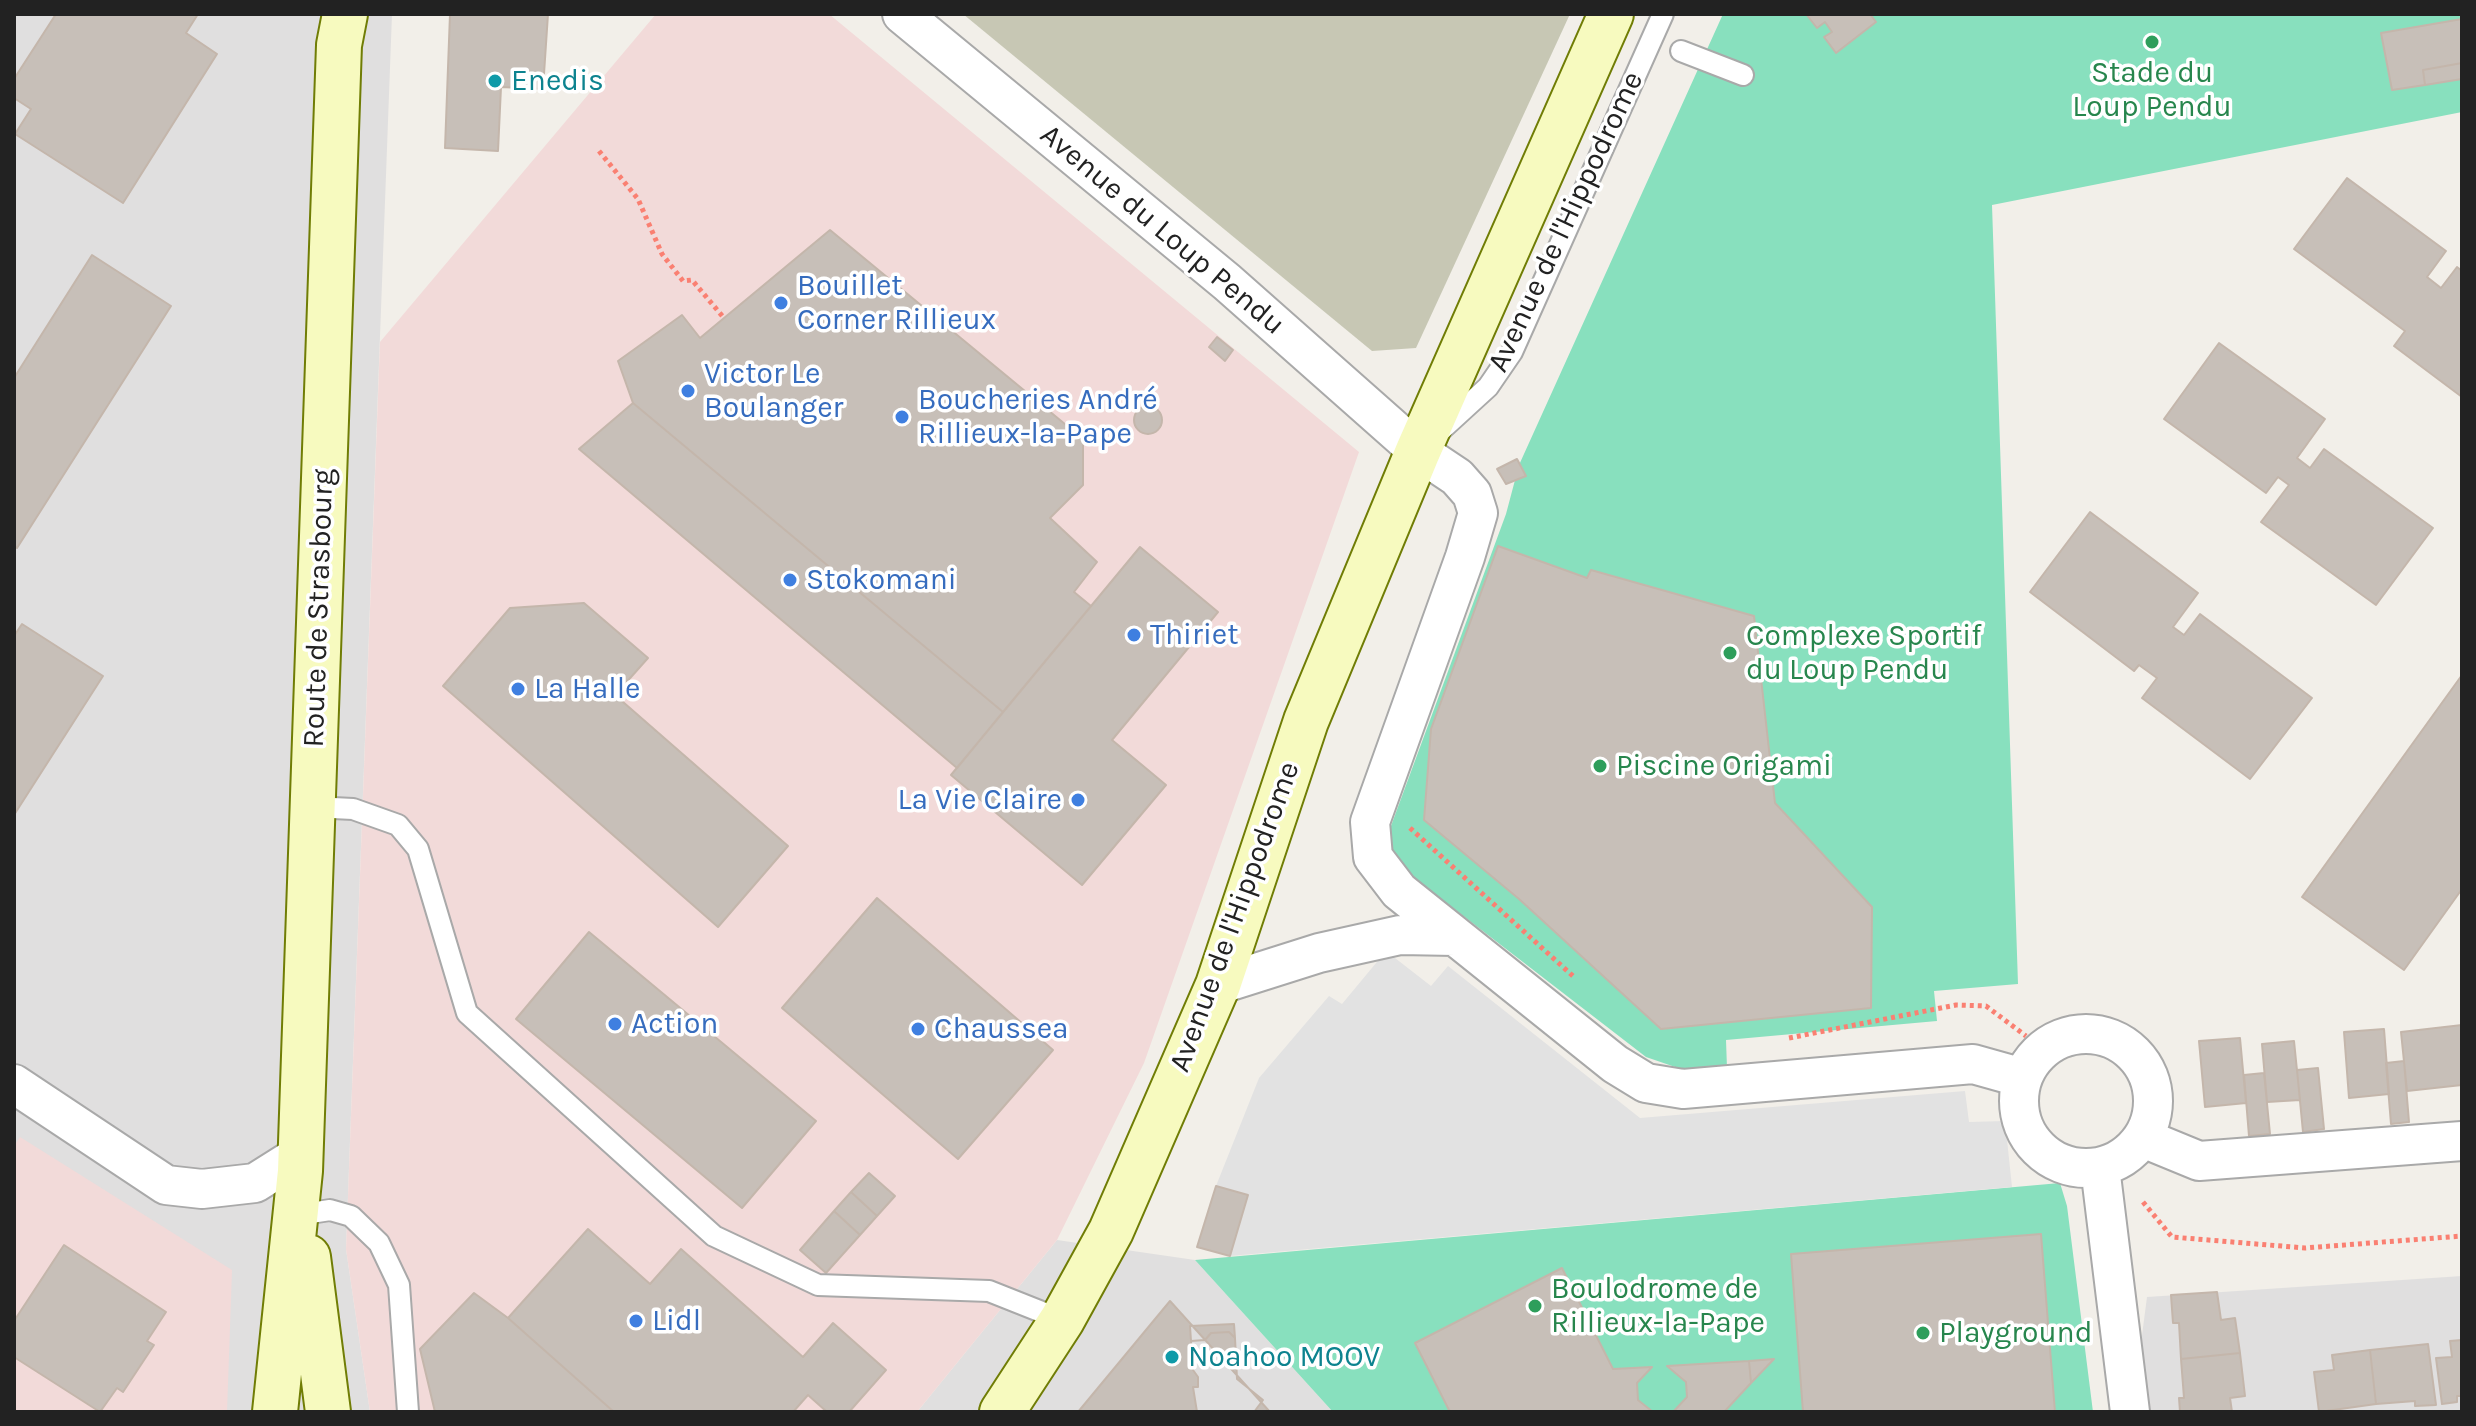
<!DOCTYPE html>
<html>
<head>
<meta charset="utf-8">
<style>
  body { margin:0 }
  #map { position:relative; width:2476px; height:1426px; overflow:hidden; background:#f2efe9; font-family:Karla,sans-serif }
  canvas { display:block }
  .frame { position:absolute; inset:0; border:16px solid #222; pointer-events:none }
</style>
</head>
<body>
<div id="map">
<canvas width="2476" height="1426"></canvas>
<div class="frame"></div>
</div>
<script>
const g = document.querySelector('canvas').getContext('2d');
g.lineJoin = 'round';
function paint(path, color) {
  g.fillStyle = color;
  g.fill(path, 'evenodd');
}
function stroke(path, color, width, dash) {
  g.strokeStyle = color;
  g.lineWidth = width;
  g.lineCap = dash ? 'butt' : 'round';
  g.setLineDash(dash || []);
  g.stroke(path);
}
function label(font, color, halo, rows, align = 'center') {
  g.font = font + ' Karla,sans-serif';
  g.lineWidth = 7;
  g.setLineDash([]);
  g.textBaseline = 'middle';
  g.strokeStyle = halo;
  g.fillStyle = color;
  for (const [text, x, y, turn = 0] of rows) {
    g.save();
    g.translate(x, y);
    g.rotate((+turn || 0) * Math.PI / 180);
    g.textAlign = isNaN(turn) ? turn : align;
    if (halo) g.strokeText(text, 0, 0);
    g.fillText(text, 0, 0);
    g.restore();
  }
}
paint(new Path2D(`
  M14,14h378l-46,1235 24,163h-356z
  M1057,1240l138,20 138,152h-416z
  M2462,1276v136h-330l15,-115z`), '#e0dfdf');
paint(new Path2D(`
  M656,14h173l530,438 -215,611 -87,177 -140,172h-547l-24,-163 34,-907z
  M20,1137l212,133 -5,142h-213v-266z`), '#f2dad9');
paint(new Path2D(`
  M963,14h607l-154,334 -44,3z`), '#c7c7b4');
paint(new Path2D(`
  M1723,14h739v98l-470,93 26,779 -84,7 3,30 -211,19 1,28 -46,1 -35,-12 -250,-193 -8,-30 118,-320 13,-49z
  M2060,1183l7,23 26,206h-760l-138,-152z`), '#88e0be');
paint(new Path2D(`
  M1386,951l45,35 17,-20 192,152 325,-27 4,31 36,-1 7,66 -782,69 18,-61 -32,-9 43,-108 70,-82 13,8z`), '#e2e2e2');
const building = new Path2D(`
  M56,14h142l-12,19 31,21 -94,149 -108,-69 16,-25 -17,-11v-19z
  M450,14h98l-5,75 -42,-2 -3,64 -53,-3z
  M1806,14h64l6,8 -40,31 -12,-16 8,-5 -7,-10 -8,6z
  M2462,19v44l-39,7 2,15 -33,5 -11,-57z
  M2462,63v16l-37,6 -2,-15z
  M2347,178l99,73 -19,26 14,11 16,-21 5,4v126l-68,-51 11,-15 -111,-82z
  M830,230l253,209v46l-33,33 47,44 -23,30 17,14 -88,106 -370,-309 -15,-42 64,-46 18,23z
  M92,255l79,51 -154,242 -3,-3v-167z
  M1217,337l16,13 -8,11 -16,-14z
  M2219,343l106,76 -28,39 13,10 14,-19 109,79 -57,77 -115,-83 28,-37 -11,-8 -12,16 -102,-74z
  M633,403l370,309 -46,56 -378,-319z
  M1134 420a14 14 0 1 1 28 0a14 14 0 1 1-28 0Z
  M1517,459l9,17 -20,8 -9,-15z
  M2090,512l108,81 -25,34 11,8 16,-21 112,84 -62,81 -108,-81 15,-20 -18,-13 -5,6 -104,-79z
  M1498,546l89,32 4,-8 163,46 21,187 97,104 -1,101 -210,21 -142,-130 -95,-79 7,-91z
  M1140,547l78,65 -106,128 54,45 -84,100 -131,-110z
  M584,603l64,55 -33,37 173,151 -70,81 -275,-241 67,-78z
  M22,624l81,52 -89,139v-179z
  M2462,675v214l-58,81 -102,-73z
  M877,898l176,152 -95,109 -176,-151z
  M589,932l227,189 -74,87 -226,-189z
  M2462,1025v60l-55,6 -6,-59z
  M2384,1029l5,65 -40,4 -5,-66z
  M2240,1038l6,65 -41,4 -6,-66z
  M2294,1041l6,59 -33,2 -5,-58z
  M2404,1061l5,61 -18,2 -5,-61z
  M2318,1068l6,61 -21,3 -6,-62z
  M2264,1073l6,61 -21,2 -5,-61z
  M869,1173l26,23 -18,20 -26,-24z
  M1216,1186l32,9 -18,61 -33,-9z
  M851,1192l26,24 -17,19 -26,-24z
  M834,1211l26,24 -34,38 -26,-23z
  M588,1229l62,55 31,-35 122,108 30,-34 53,47 -37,42h-22l-19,-17 -15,17h-179l-106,-94z
  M2041,1234l14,178h-252l-12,-158z
  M64,1245l102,67 -19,29 7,4 -31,47 -6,-4 -17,24 -86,-55v-36z
  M1562,1268l51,101 39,-2 -15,16 1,17 15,12h-203l-35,-69z
  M2217,1292l4,28 14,-2 5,35 -59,6 -2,-36h-6l-2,-28z
  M474,1293l34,25 106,94h-179l-15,-63z
  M1170,1301l100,111h-192z
  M1234,1324l1,14 -6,-6 -18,1 -6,7 -14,1 -1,-15z
  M1229,1332l6,6 2,41 26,21 -9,12h-57l-4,-25h5v-10l-5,-7 -2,-29 14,-1 6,-7z
  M2462,1340v56h-5v6l-15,2 -6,-46 16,-1 -2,-16z
  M2428,1344l8,61 -21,1v-5l-39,3 -6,-54z
  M2370,1350l6,54 -57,8 -5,-40 20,-2 -2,-15z
  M2240,1353l5,43 -15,2 2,14h-52l-1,-14h5l-3,-39z
  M1774,1359l-23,24 -2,-22z
  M1749,1361l2,22 -27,29h-61l11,-1 13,-14 -1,-15 -19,-16z`);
paint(building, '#c7bfb8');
stroke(building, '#c4b6ab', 2);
const service = new Path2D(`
  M1681,51l62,24
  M1441,430l47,-43 24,-35 151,-338
  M313,807l40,2 45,16 20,24 49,164 247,223 104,49 171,6 73,29
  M304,1214l26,-4 21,6 28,27 20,42 9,127`);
const minor = new Path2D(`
  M902,14l325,268 191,169 39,26 15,17 6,19 -13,44 -95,265 3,35 26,34 216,173 31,19 37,6 290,-25 50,14
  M1218,985l101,-32 81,-18 55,1
  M2019 1101a67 67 0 1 1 134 0a67 67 0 1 1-134 0Z
  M14,1084l152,101 36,4 53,-6 46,-29
  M2143,1138l56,23 263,-20
  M2100,1167l30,245`);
const secondary = new Path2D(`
  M308,1257l20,155
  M275,1412l25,-241 39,-1126 6,-31
  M1002,1412l60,-92 49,-89 107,-246 88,-264 112,-270 193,-437`);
stroke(service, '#a9a9a9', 24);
stroke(minor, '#a9a9a9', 42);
stroke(secondary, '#707d05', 48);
stroke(new Path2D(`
  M599,151l39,48 24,55 21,27 9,-1 32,38
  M1410,828l164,149
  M1789,1038l167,-33 30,1 40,30
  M2143,1202l29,35 133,11 157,-12`), '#fa8072', 5, [4, 4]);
stroke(service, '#fff', 20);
stroke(minor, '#fff', 38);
stroke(secondary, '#f7fabf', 44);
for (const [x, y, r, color] of [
  [2152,42,8,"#2e9e5b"],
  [495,81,8,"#0f9aa8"],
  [781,303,8,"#3f7fe0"],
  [688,391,8,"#3f7fe0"],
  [902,417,8,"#3f7fe0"],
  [790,580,8,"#3f7fe0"],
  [1134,635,8,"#3f7fe0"],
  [1730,653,8,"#2e9e5b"],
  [518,689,8,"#3f7fe0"],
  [1600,766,8,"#2e9e5b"],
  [1078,800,8,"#3f7fe0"],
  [615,1024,8,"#3f7fe0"],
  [918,1029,8,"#3f7fe0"],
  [1535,1306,8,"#2e9e5b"],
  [636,1321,8,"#3f7fe0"],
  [1923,1333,8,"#2e9e5b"],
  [1172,1357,8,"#0f9aa8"]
]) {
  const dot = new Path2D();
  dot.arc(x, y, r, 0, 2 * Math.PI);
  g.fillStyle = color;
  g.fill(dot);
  stroke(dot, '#fff', 3);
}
label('30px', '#27864d', '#fff', [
  ["Stade du",2152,73,"center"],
  ["Loup Pendu",2152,107,"center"],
  ["Complexe Sportif",1746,636],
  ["du Loup Pendu",1746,670],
  ["Piscine Origami",1616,766],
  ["Boulodrome de",1551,1289],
  ["Rillieux-la-Pape",1551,1323],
  ["Playground",1939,1333]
], 'left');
label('30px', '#0d838f', '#fff', [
  ["Enedis",511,81],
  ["Noahoo MOOV",1188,1357]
], 'left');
label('30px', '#222', '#fff', [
  ["Avenue de l'Hippodrome",1566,222,-65],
  ["Avenue du Loup Pendu",1162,230,40],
  ["Route de Strasbourg",319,608,-88],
  ["Avenue de l'Hippodrome",1235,917,-70]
]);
label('30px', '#366cbe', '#fff', [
  ["Bouillet",797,286],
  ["Corner Rillieux",797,320],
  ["Victor Le",704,374],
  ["Boulanger",704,408],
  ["Boucheries André",918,400],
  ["Rillieux-la-Pape",918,434],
  ["Stokomani",806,580],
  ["Thiriet",1150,635],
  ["La Halle",534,689],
  ["La Vie Claire",1062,800,"right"],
  ["Action",631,1024],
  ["Chaussea",934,1029],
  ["Lidl",652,1321]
], 'left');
</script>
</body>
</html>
